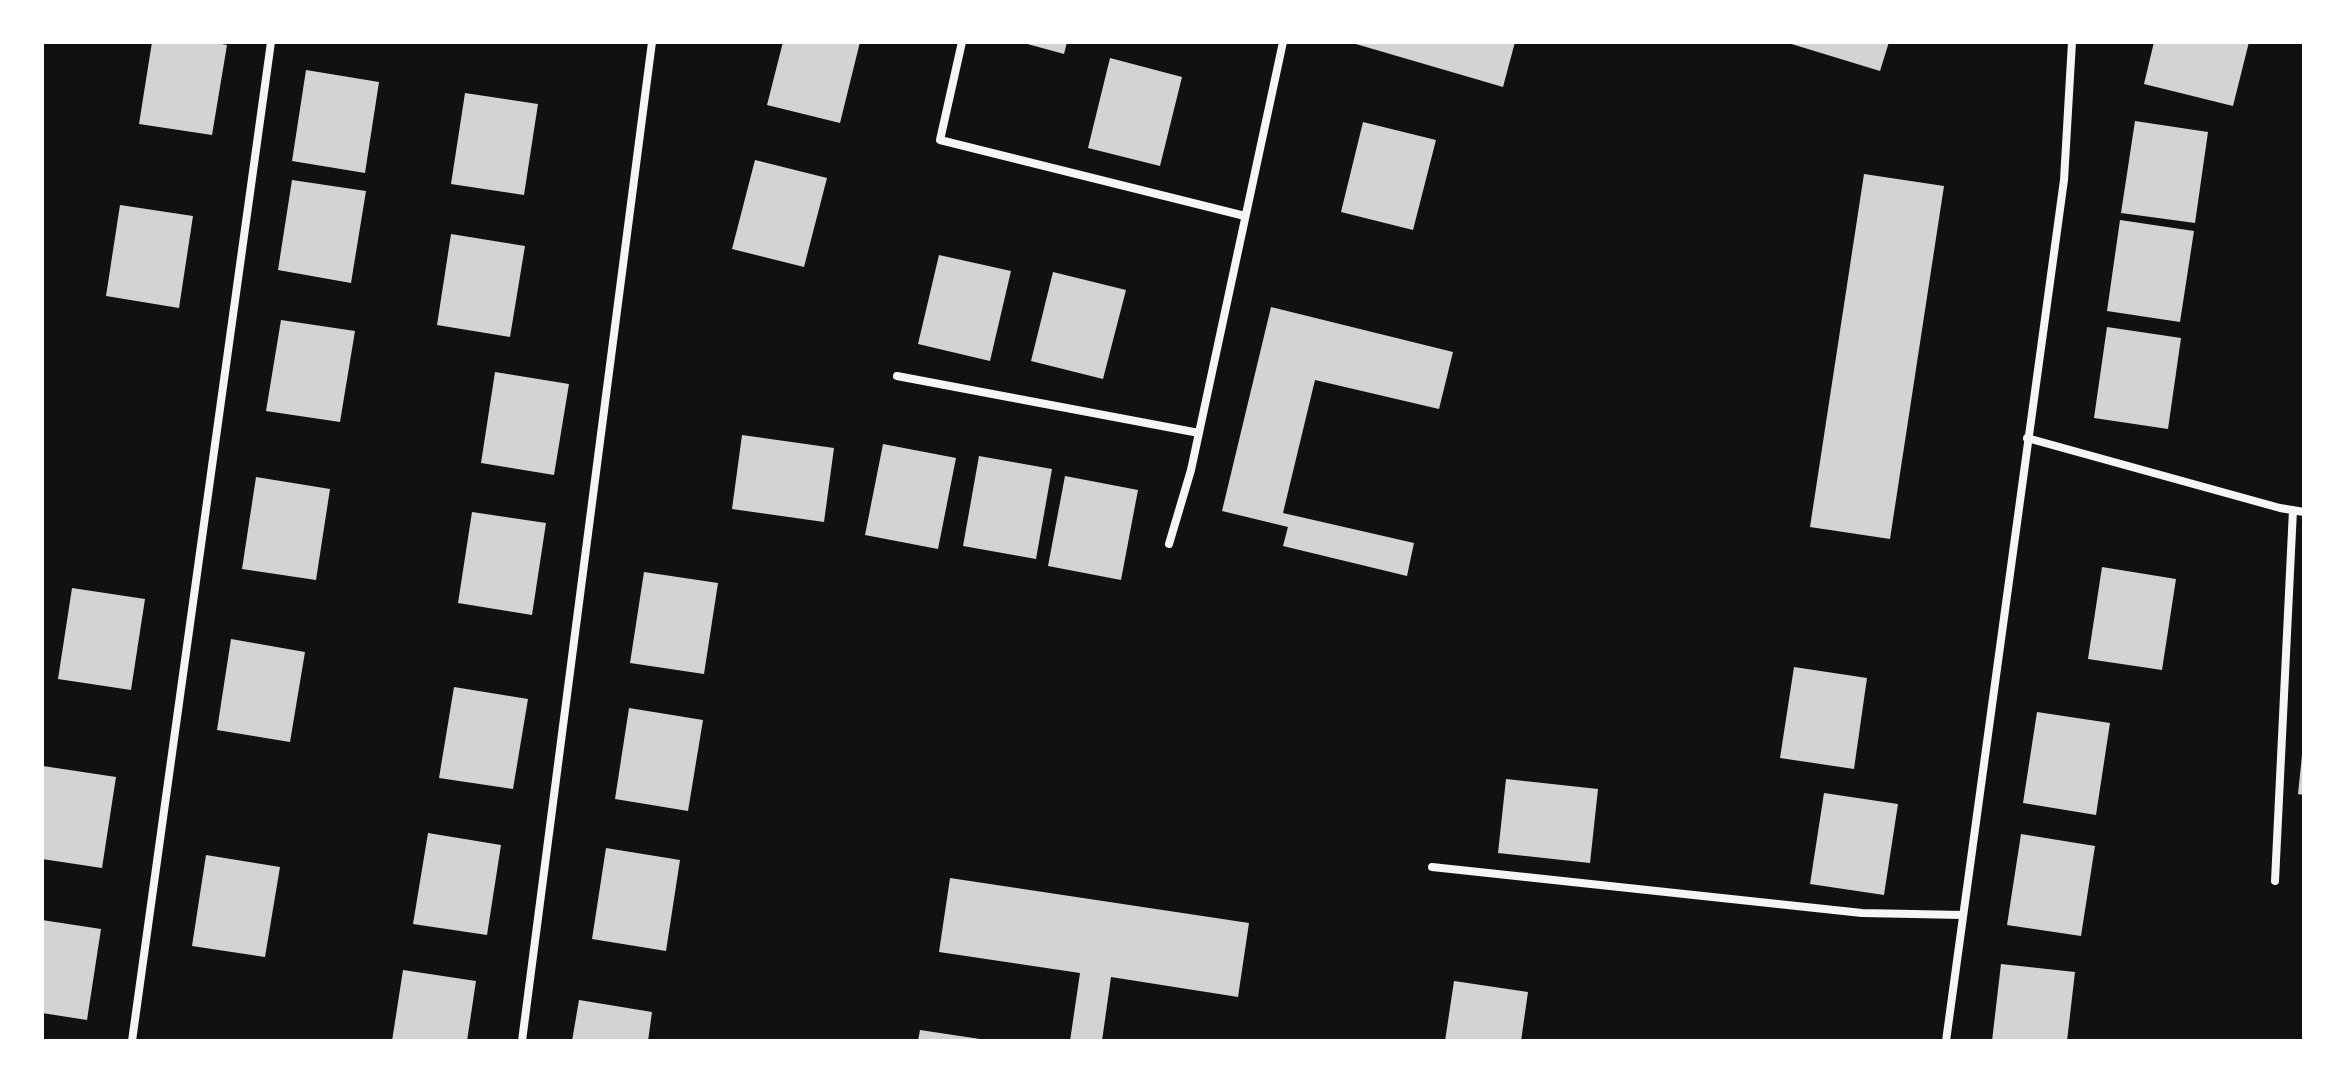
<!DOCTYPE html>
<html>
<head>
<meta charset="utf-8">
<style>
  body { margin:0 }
  #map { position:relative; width:2346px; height:1083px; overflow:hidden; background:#111; font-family:"Source Sans 3",sans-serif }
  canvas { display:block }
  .frame { position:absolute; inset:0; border:44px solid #fff; pointer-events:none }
</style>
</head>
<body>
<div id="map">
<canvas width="2346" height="1083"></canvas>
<div class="frame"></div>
</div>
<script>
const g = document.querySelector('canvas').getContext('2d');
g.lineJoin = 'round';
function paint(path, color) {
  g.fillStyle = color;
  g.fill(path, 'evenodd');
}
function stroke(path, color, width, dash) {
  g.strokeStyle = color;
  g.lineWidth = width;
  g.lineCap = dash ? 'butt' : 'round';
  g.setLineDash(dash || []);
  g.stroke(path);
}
paint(new Path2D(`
  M152,42h59l16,3 -15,90 -73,-11z
  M783,42h77l-20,81 -73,-18z
  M1020,42h47l-3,12z
  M1349,42h166l-12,45z
  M1785,42h104l-9,29z
  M2154,42h95l-16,64 -89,-22z
  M1110,58l72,19 -22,89 -72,-18z
  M306,70l73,12 -14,91 -73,-12z
  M465,93l73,11 -14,91 -73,-11z
  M2135,121l73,11 -13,91 -74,-10z
  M1363,122l73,18 -23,90 -72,-18z
  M755,160l72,18 -23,89 -72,-18z
  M1864,174l80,12 -54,353 -80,-12z
  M292,180l74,11 -15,92 -73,-13z
  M120,205l73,11 -14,92 -73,-12z
  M2120,220l74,11 -14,91 -73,-11z
  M451,234l74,12 -15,91 -73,-12z
  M939,255l72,16 -21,90 -72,-17z
  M1053,272l73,18 -23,89 -72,-18z
  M1271,307l182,45 -14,57 -124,-29 -32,133 131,30 -7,33 -124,-30 5,-19 -66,-16z
  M281,320l74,11 -15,91 -74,-11z
  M2107,327l74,11 -13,91 -74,-11z
  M495,372l74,12 -15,91 -73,-12z
  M742,435l92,13 -10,74 -92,-13z
  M883,444l73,14 -18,91 -73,-14z
  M979,456l73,13 -16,90 -73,-13z
  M1065,476l73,14 -17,90 -73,-14z
  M256,477l74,12 -14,91 -74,-11z
  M472,512l74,11 -14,92 -74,-12z
  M2102,567l74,12 -14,91 -74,-11z
  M644,572l74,11 -14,91 -74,-11z
  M72,588l73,11 -14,91 -73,-11z
  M231,639l74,13 -15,90 -73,-12z
  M1794,667l73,11 -13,91 -74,-11z
  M454,687l74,12 -15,90 -74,-11z
  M629,708l74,12 -15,91 -73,-12z
  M2037,712l73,11 -14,92 -73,-12z
  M2302,755h2v40l-6,-1z
  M43,766l73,11 -14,91 -60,-9z
  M1506,779l92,10 -8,74 -92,-10z
  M1824,793l74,11 -14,91 -74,-11z
  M428,833l73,12 -14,90 -74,-11z
  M2021,834l74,12 -14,90 -74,-11z
  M606,848l74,12 -14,91 -74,-12z
  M206,855l74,12 -15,90 -73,-11z
  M950,878l299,45 -11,74 -127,-20 -9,64h-32l10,-68 -141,-21z
  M42,920l59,9 -14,91 -45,-7z
  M2001,964l74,8 -8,69h-75z
  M403,970l73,11 -9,60h-75z
  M1454,981l74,11 -7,49h-76z
  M579,1000l73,12 -4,29h-76z
  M920,1030l60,9v2h-62z`), '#d3d3d3');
stroke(new Path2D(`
  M962,42l-22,98 305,76
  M897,376l302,57
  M2027,438l253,70 24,4
  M1169,544l22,-74 92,-428
  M1432,867l430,46 101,2
  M2275,881l18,-371
  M132,1041l139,-999
  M522,1041l130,-999
  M1946,1041l118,-861 8,-138`), '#f5f5f5', 8);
</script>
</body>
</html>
